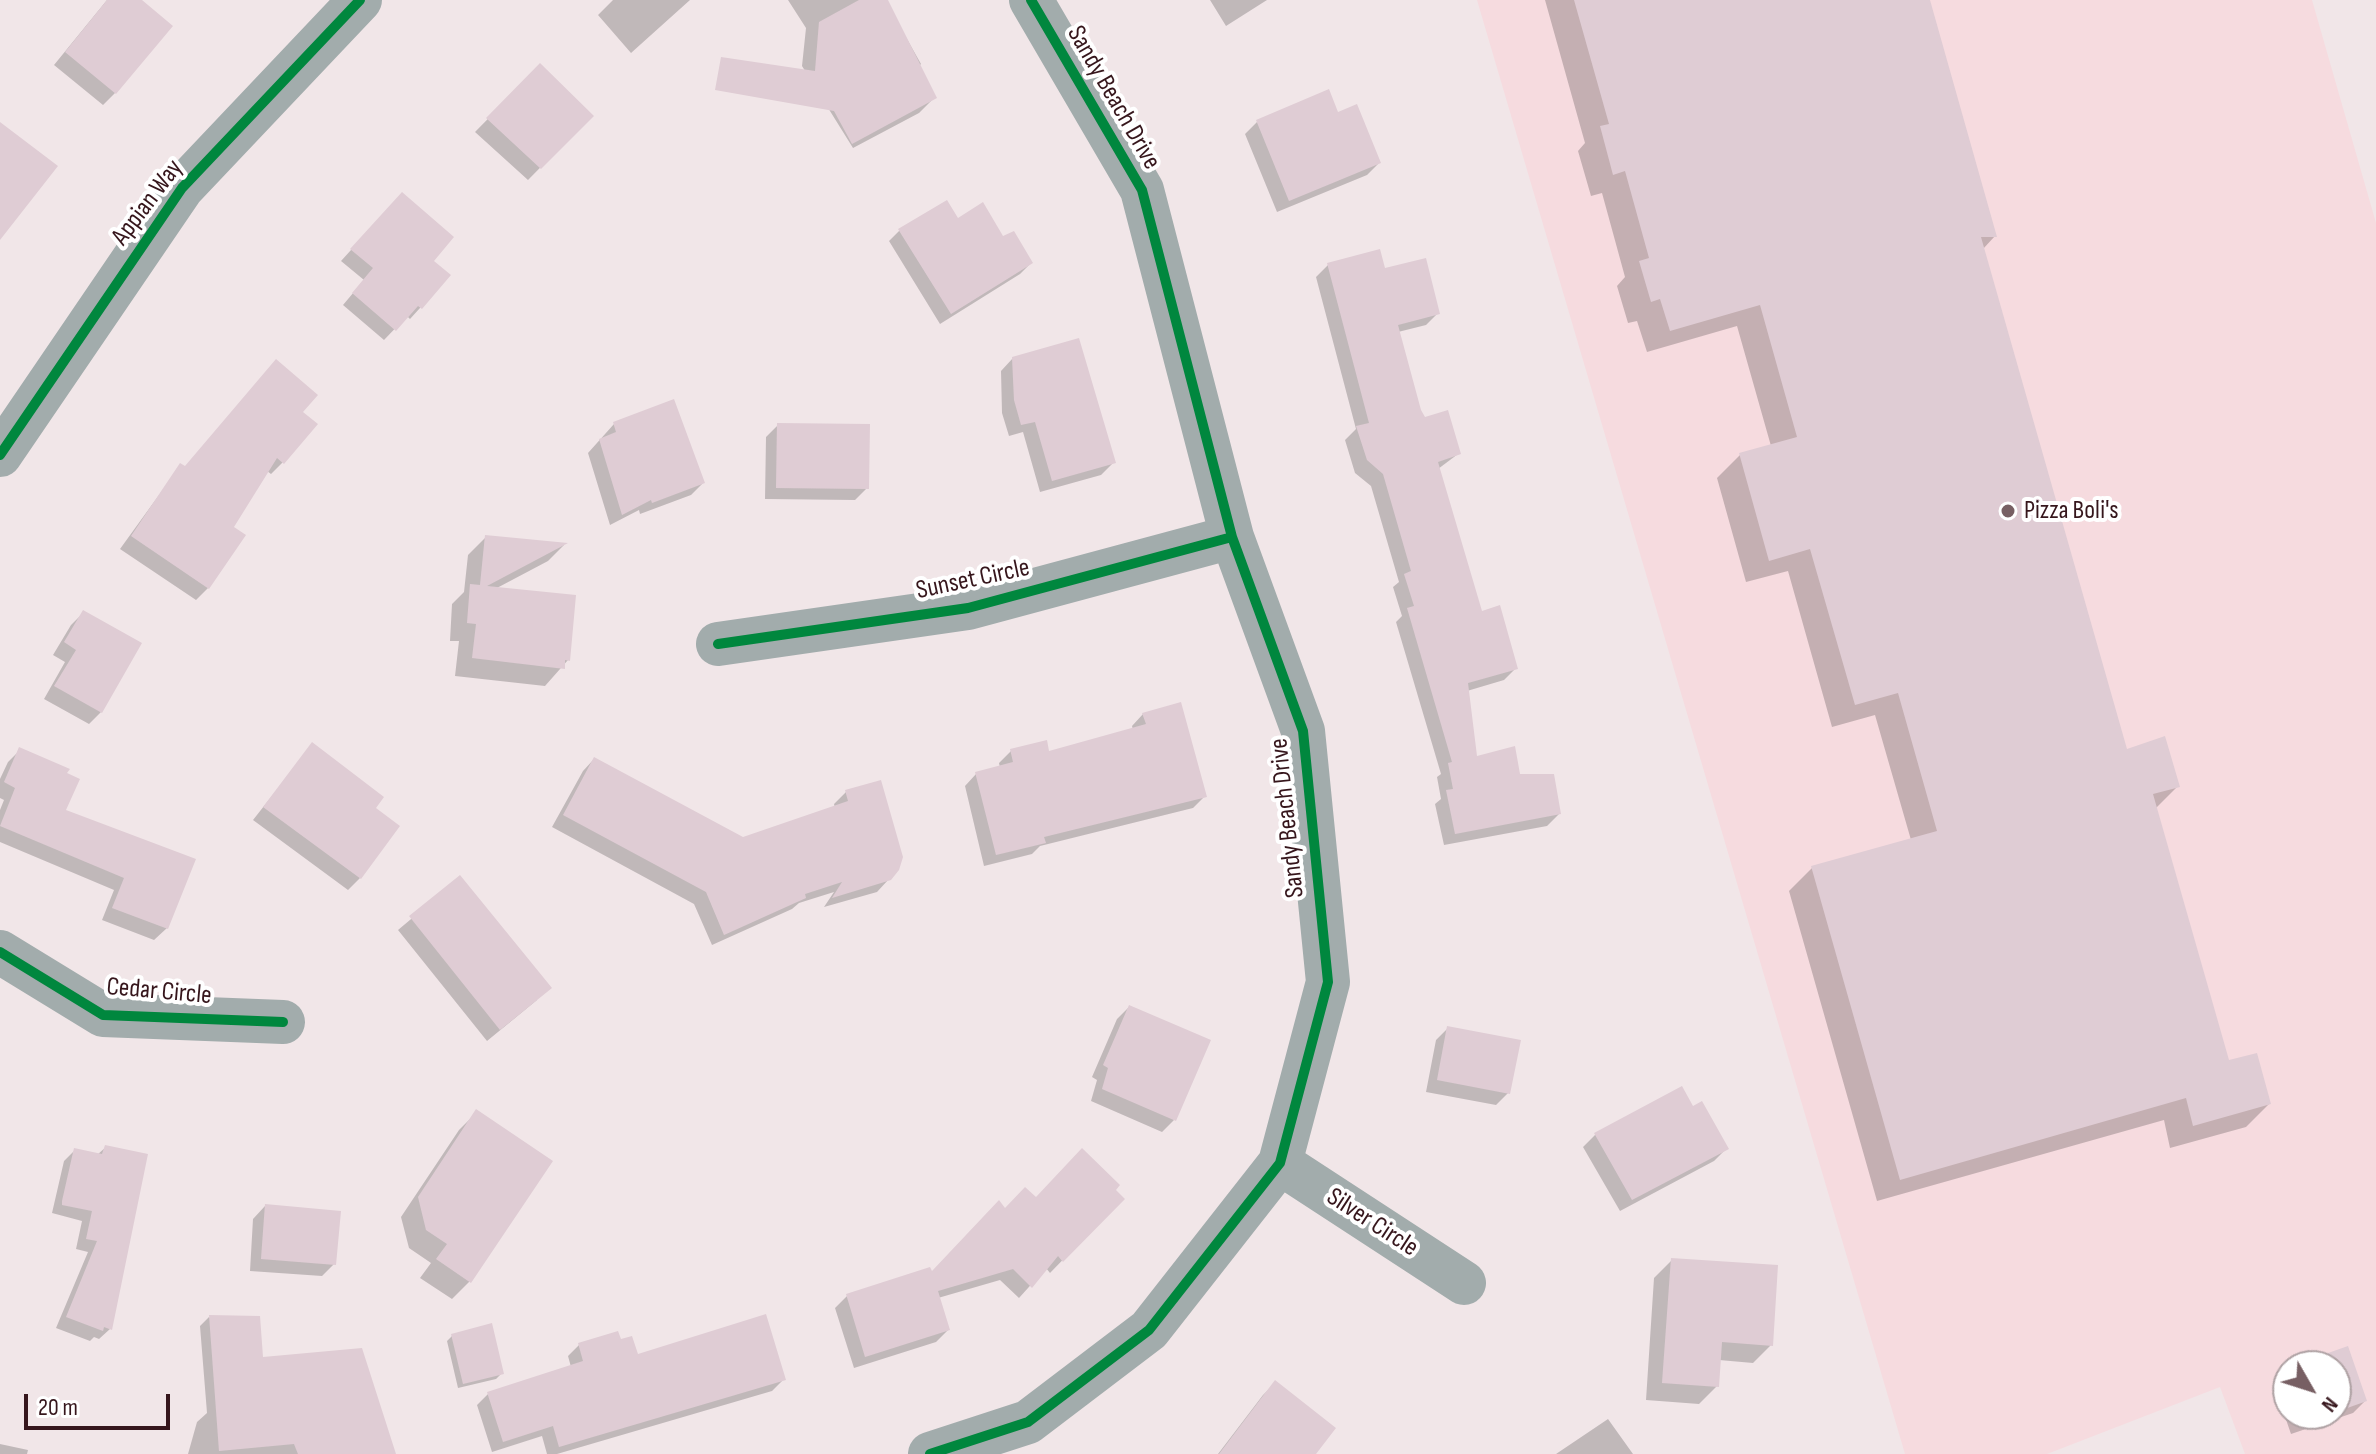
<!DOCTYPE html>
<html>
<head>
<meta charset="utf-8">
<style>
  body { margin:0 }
  #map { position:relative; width:2376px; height:1454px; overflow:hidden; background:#f1e6e8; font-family:"Sofia Sans Condensed",sans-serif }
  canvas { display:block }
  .north { position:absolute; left:2272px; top:1350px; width:80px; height:80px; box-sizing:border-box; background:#fff; border:2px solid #afa2a4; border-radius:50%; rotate:129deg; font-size:22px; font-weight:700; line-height:32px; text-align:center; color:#36161c }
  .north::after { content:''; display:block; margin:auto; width:28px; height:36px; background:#775f63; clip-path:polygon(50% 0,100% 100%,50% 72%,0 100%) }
  .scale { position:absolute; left:24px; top:1394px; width:146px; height:36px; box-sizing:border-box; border:4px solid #36161c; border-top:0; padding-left:10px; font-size:24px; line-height:28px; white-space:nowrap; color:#36161c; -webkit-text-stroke:6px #fff; paint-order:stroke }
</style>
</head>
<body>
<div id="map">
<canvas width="2376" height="1454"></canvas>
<div class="north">N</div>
<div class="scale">20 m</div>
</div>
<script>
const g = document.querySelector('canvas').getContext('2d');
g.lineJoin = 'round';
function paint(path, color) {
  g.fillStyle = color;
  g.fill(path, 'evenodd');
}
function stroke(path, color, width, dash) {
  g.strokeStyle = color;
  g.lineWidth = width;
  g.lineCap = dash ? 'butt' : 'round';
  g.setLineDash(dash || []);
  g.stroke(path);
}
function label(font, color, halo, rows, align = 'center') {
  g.font = font + ' "Sofia Sans Condensed",sans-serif';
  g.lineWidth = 8;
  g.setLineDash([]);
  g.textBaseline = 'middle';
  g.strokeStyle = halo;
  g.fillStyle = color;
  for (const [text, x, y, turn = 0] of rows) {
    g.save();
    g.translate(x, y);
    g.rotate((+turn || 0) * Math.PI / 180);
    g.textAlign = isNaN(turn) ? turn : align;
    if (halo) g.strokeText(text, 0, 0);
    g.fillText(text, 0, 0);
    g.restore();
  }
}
paint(new Path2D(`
  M1477,0h835l64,223v1231h-131l-25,-67 -173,67h-142zM2288,1366h48v48h-48z`), '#f6dbdf');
paint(new Path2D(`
  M107,0h32l-24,93 -12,12 -49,-40z
  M613,0h77l-59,53 -33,-38z
  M788,0h97l36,64 -3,3 16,31 -15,15 -66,35 -51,-82 4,-38z
  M1210,0h57l-41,26z
  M1545,0h383l67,236 -12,13 143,502 51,36 -22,22 72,254 42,41 -23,23 -76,21 -6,-28 -287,81 -88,-310 23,-23 99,-28 -36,-125 -43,12 -44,-156 -42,11 -29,-104 23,-23 31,-9 -34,-120 -90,26 -10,-31 -9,2 -11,-37 8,-9 -23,-84 -11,3 -13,-45 7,-8z
  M540,66l51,50 -63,64 -53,-48z
  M1337,114l42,49 -12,12 -90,37 -32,-78 12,-12z
  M391,206l40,55 17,14 -28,33 -10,11 -3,-3 -23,24 -41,-35 21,-25 -23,-19z
  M957,220l46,19 28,24 -11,11 -80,50 -51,-83 11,-11z
  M1328,265l55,5 55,43 -12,12 -28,7 21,79 39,43 -20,15 42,144 36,55 -12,12 -37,11 8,67 43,18 41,38 -12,12 -103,19 -9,-41 6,-5 -4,-22 4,-3 -45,-152 6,-6 -9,-29 6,-5 -28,-96 -16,-13 -10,-33 11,-11 -40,-152z
  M1013,358l100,105 -12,12 -61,17 -17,-60 -14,4 -7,-23 -1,-42z
  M300,412l-17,50 -12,12 -4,-3 -35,57 -24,60 -12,12 -76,-51 60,-83 4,2z
  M614,424l89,59 -12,12 -51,19 -1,-4 -29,15 -22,-72z
  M778,425l89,63 -12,12 -90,-1 1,-62z
  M486,537l78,8 -16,16 -53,28 73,71 -23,26 -90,-10 4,-35h-9l2,-37 12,-12 4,-37z
  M83,613l18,99 -12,12 -45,-25 21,-37 -12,-7 18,-30z
  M1143,714l62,82 -12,12 -153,38 -8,8 -48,12 -19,-80 11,-12 24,-6 -1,-5 12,-12 37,3 85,-24 -1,-4z
  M312,745l61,64 -13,69 -12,12 -95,-70z
  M20,750l44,61 129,49 -26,68 -13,12 -52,-20 12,-30 -114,-48v-32l4,-10 -4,-2v-19l8,-17z
  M594,759l148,80 93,-31 -1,-4 12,-12 43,87 -12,13 -53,15 10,-15 -35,11 -7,6 -80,36 -18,-41 -142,-77 31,-56z
  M460,878l77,122 -50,41 -89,-111z
  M1129,1007l45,113 -12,12 -71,-31 6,-21 -5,-3 25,-58z
  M1448,1028l60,65 -12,12 -70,-13 10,-52z
  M1693,1109l33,40 -12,12 -94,50 -37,-64 12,-12z
  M477,1112l-7,169 -18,18 -32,-21 11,-15 -22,-15 -8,-31 58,-87z
  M106,1147l4,182 -11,10 -5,-2 -4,4 -34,-13 32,-76 -12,-3 6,-28 -30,-8 12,-52 11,-11 22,5z
  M1113,1190l9,9 -72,74 -4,-5 -27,30 -19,-18 -62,18 10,32 -12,12 -82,26 -19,-60 12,-12 84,-22 73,-64 31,-11z
  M265,1206l69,58 -12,12 -72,-5 3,-52z
  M1672,1260l99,85 -18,18 -34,-3 -2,26 -18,18 -53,-4 8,-122z
  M209,1317l52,43 133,94h-206l9,-32 10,-9 -7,-87z
  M452,1336l50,37 -6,6 -38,9 -11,-47z
  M619,1342l17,15 147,23 -11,11 -215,63h-10l-5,-18 -50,16 -15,-47 11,-11 83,-27 -3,-11 11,-11z
  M2346,1349l19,52 -12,12 -62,21 -18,-52 15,-13v45h48v-48h-39z
  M1275,1383l35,71h-92l45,-59z
  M1608,1419l25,35h-77z
  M0,1444l28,6 -1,4h-27z`), '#0003');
paint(new Path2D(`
  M107,0h35l31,26 -57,68 -51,-42z
  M859,0h29l49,98 -85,46 -18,-33 -119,-21 6,-33 94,14 4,-49z
  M1574,0h356l67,237h-16l146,512 38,-13 15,51 -27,7 76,266 28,-7 14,51 -78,22 -7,-28 -286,82 -89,-314 126,-35 -39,-138 -43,12 -45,-156 -41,12 -30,-108 58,-16 -37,-132 -90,26 -10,-32 -9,3 -12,-41 10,-3 -24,-87 -12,4 -13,-49 9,-2z
  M540,63l54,53 -53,53 -55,-51z
  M1329,89l9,23 19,-8 24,59 -92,38 -33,-81z
  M0,122l58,44 -58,74z
  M402,192l52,45 -20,24 17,14 -29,34 -4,-3 -22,25 -44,-38 21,-25 -23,-19z
  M947,200l11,18 25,-16 20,34 11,-5 19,32 -82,51 -53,-85z
  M1380,249l5,19 41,-10 14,56 -42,11 23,85 4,7 23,-7 13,44 -23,8 44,149 18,-6 18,64 -50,14 9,73 38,-10 5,28h34l7,40 -106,20 -9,-44 7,-1 -5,-26 4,-1 -45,-154 7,-2 -10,-32 7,-3 -28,-97 -16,-14 -11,-34 13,-3 -42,-160z
  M1079,338l37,125 -64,18 -17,-59 -14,3 -7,-25 -2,-43z
  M276,359l42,36 -15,17 15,12 -34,40 -7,-6 -43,69 12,8 -37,54 -78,-53 49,-73 5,3z
  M674,399l31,84 -53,20 -1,-3 -29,15 -23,-76 17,-7 -3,-10z
  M777,423l93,1 -1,65 -93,-1z
  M485,535l83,8 -81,43 89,9 -6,66 -5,-1v9l-93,-11 4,-34 -9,-1 3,-39 10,1z
  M83,610l59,33 -40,70 -48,-27 22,-36 -12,-8z
  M1181,702l26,95 -163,40 2,6 -50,12 -21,-83 38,-10 -3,-13 37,-9 2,11 97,-27 -4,-11z
  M312,742l72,55 -8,11 24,18 -39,53 -98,-72z
  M19,747l51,22 -3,4 13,6 -14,31 130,49 -28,70 -56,-21 12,-30 -124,-52 15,-38 -11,-6z
  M594,757l149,80 105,-36 -3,-11 36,-10 22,77 -4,13 -8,10 -59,18 10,-16 -37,12 1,4 -82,37 -18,-43 -143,-77z
  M460,875l92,113 -52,42 -91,-114z
  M1129,1005l82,35 -35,81 -74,-32 6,-21 -5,-3z
  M1447,1026l74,14 -11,54 -73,-14z
  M1682,1086l11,20 9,-5 27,48 -97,51 -38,-67z
  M476,1109l77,52 -82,122 -35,-24 11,-15 -21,-14 -8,-33z
  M105,1145l43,9 -36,176 -8,-3 -1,4 -37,-14 31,-76 -11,-2 6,-28 -30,-6v-4l12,-53 28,6z
  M1082,1148l38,37 -4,5 9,9 -62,63 -5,-6 -26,32 -19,-19 -75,22 12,39 -85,27 -19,-63 84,-27 2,4 67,-71 6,8 20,-21 11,10z
  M265,1204l76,7 -5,54 -75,-6z
  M1671,1258l107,7 -5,81 -51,-4 -3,45 -57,-4z
  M766,1314l20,66 -227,67 -6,-21 -50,16 -16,-50 96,-31 -5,-18 40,-12 3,8 11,-3 6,18z
  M209,1315l51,1 3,41 99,-9 34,106h-98l-4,-10 -75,7z
  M492,1323l12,51 -41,10 -12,-50z
  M2348,1346l19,55 -31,11v-46h-45z
  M1275,1380l61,48 -20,26h-97z
  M2299,1414h30l-26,9z`), '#dfccd4');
stroke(new Path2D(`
  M0,455l182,-267 178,-188
  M718,644l250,-36 264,-71
  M0,952l103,63 180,7
  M1280,1163l184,120
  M930,1454l98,-32 121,-92 131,-167 48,-181 -25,-251 -71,-194 -90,-347 -111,-190`), '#a2acac', 44);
stroke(new Path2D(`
  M0,455l182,-267 178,-188
  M718,644l250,-36 264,-71
  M0,952l103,63 180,7
  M930,1454l98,-32 121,-92 131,-167 48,-181 -25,-251 -71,-194 -90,-347 -111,-190`), '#00873e', 10);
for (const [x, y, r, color] of [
  [2008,511,8,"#775f63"]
]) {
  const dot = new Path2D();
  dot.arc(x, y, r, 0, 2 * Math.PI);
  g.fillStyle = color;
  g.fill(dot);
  stroke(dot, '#fff', 3);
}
label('26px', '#36161c', '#fff', [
  ["Sandy Beach Drive",1113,98,60],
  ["Appian Way",148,203,-53],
  ["Sunset Circle",973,580,-12],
  ["Sandy Beach Drive",1288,818,-96],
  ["Cedar Circle",159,992,5],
  ["Silver Circle",1372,1223,33]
]);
label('26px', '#36161c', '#fff', [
  ["Pizza Boli's",2024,511]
], 'left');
</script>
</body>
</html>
